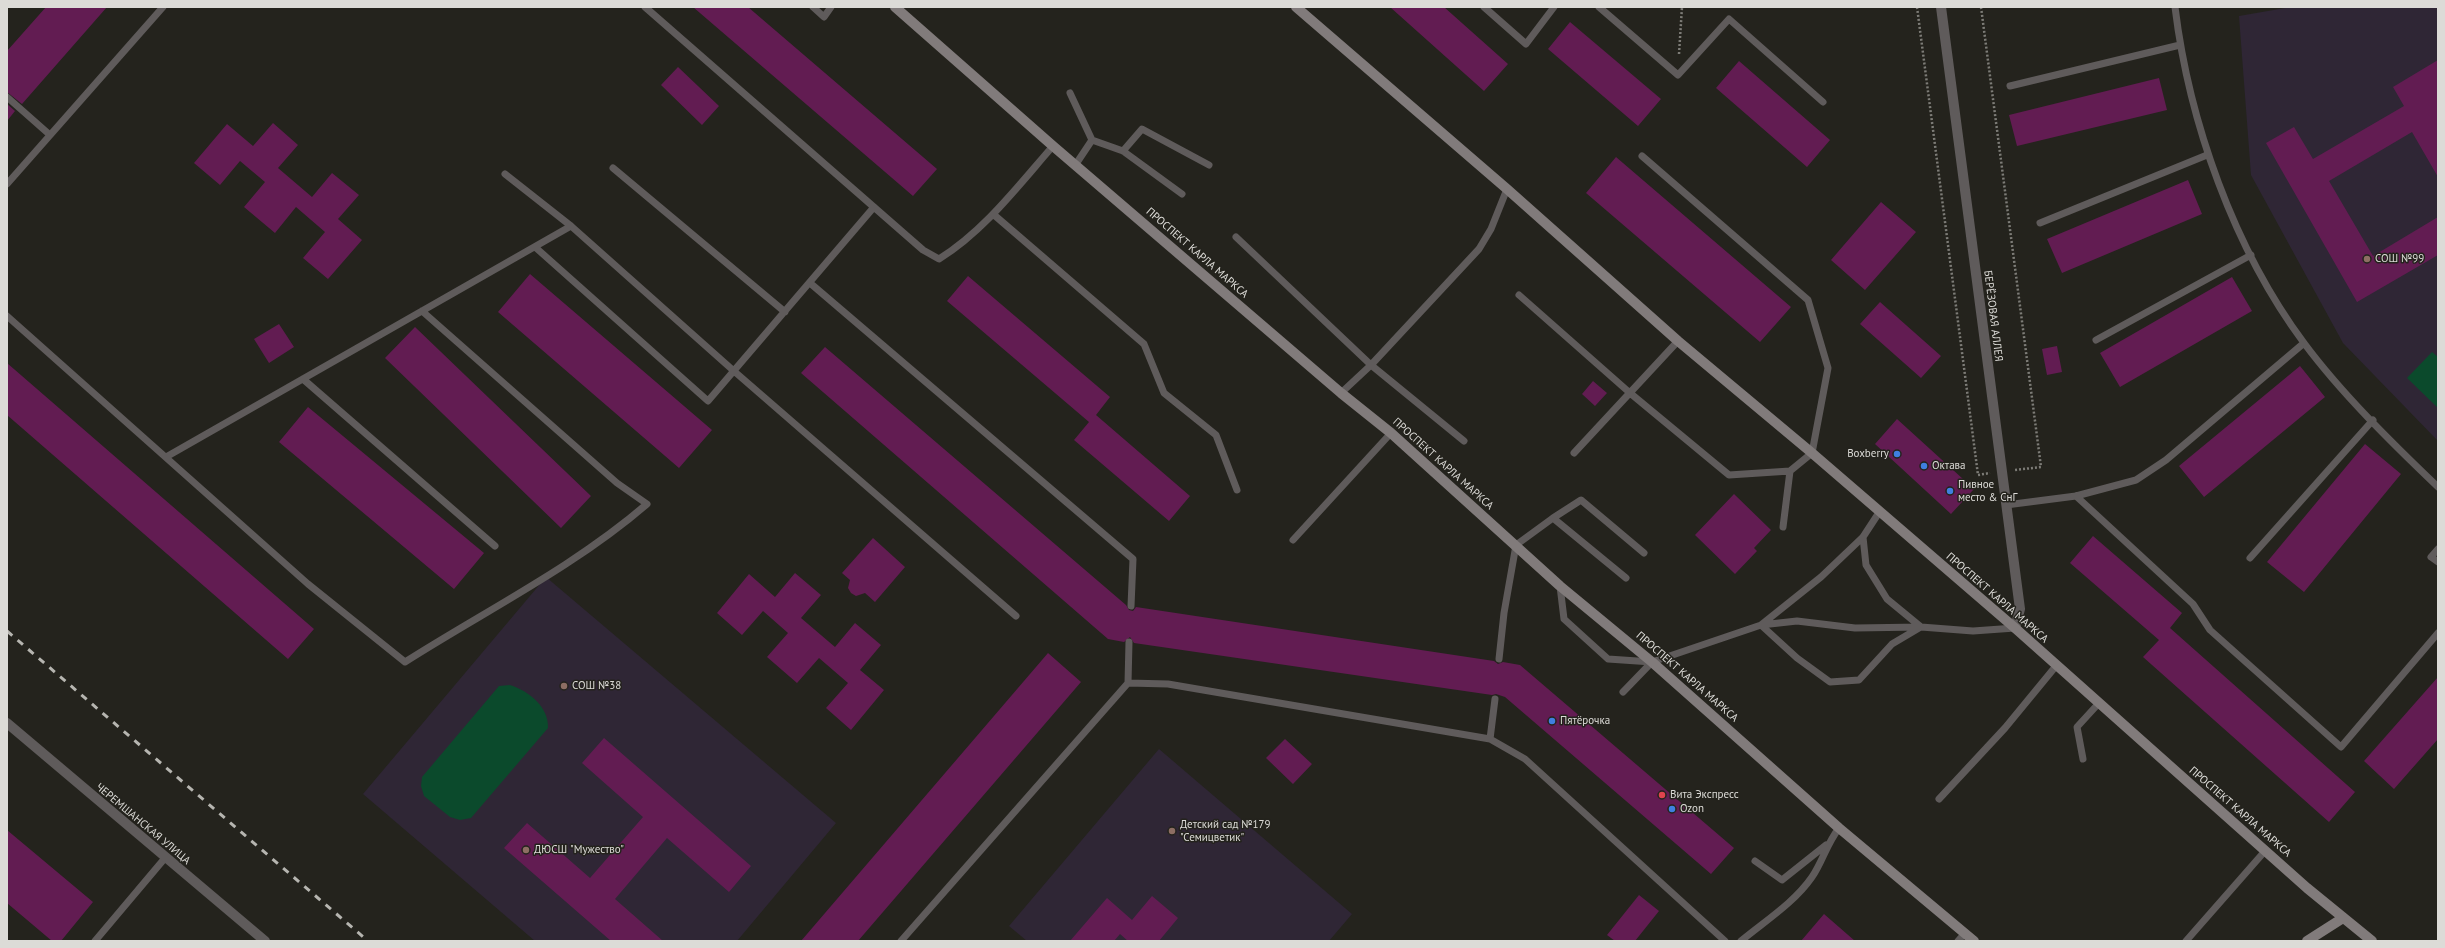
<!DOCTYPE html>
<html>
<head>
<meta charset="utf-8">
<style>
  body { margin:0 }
  #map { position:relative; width:2445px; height:948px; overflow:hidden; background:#24231d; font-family:"PT Sans",sans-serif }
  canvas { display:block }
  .frame { position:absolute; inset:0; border:8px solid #dcdbd7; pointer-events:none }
</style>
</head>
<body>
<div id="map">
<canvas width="2445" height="948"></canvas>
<div class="frame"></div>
</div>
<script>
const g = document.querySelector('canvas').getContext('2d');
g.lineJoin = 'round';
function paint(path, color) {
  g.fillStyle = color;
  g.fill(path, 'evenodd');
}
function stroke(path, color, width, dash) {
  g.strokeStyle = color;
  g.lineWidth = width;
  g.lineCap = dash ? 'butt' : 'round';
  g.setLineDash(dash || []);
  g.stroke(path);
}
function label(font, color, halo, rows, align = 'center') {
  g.font = font + ' "PT Sans",sans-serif';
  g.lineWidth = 3;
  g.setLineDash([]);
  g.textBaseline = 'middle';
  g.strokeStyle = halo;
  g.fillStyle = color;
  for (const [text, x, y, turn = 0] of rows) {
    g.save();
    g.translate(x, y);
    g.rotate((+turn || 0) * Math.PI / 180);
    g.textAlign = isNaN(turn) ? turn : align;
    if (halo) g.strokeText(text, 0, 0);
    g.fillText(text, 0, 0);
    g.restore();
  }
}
paint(new Path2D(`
  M2291,7h147v434l-95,-98 -92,-168 -12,-159z
  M546,577l290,246 -99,118h-202l-172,-147z
  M1159,749l193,165 -23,27h-302l-18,-15z`), '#2f2635');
paint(new Path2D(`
  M2432,352l6,5v51l-31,-30z
  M510,685c19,6 39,22 38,43l-77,90 -11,2 -10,-3 -26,-21 -3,-10 1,-9 77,-91z`), '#0b4a2c');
paint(new Path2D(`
  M46,7h61l-85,97 -15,-12v-41z
  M693,7h55l189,162 -24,27z
  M1390,7h54l64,57 -24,27z
  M1570,22l91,77 -23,27 -90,-77z
  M2438,60v117l-26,-45 -83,49 44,75 65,-39v38l-81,47 -91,-159 28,-16 19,32 91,-53 -11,-19z
  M1739,61l91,79 -23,27 -91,-79z
  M678,67l41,39 -17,19 -41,-40z
  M2159,78l8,32 -150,36 -8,-31z
  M7,104l8,7 -8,10z
  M273,123l25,22 -20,23 34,29 20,-24 27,22 -21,24 24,21 -34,39 -25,-21 22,-26 -29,-25 -21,26 -31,-26 21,-25 -25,-21 -20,24 -26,-22 33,-39 26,22z
  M1616,157l175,150 -31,35 -174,-149z
  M2188,180l14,34 -140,59 -15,-34z
  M1881,202l35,30 -51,58 -34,-30z
  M530,274l182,156 -33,38 -181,-156z
  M968,276l142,121 -14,18 94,81 -21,25 -95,-81 15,-18 -142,-121z
  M2232,277l20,34 -132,76 -20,-34z
  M1880,302l61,54 -20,22 -61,-54z
  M279,324l15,23 -25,16 -15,-24z
  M415,327l176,169 -30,32 -176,-170z
  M2057,346l5,26 -15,3 -5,-26z
  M825,347l301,258 3,5 4,1 3,-4 358,54 4,3 5,-2 17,3 214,183 -23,26 -206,-177 -9,-3 -4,1 -358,-52 -4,-6 -6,5 -16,-3 -307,-266z
  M7,363l307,266 -26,30 -281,-244z
  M2300,366l25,31 -121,100 -25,-31z
  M1593,381l14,12 -12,13 -13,-12z
  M308,407l176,146 -30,36 -175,-147z
  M1897,419l77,70 -23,25 -76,-70z
  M2365,444l36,30 -97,118 -37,-30z
  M1734,494l37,36 -17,18 3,3 -22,23 -40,-39z
  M2093,536l89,77 -12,15 185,164 -26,30 -186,-165 16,-17 -89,-77z
  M873,538l32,29 -30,35 -10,-9 -9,3 -5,-3 -3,-5 2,-8 -8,-7z
  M795,573l26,22 -20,23 34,29 20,-24 26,22 -21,25 24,20 -33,40 -25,-22 22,-25 -29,-25 -22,25 -30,-26 21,-24 -25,-22 -21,24 -25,-22 32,-39 26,23z
  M1048,653l33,29 -223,259h-57z
  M2438,677v62l-44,50 -30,-28z
  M604,738l147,128 -22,26 -62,-54 -52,61 48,42h-52l-107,-93 23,-25 63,55 53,-61 -61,-54z
  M1285,739l27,25 -19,20 -27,-26z
  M7,830l86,72 -32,39h-9l-45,-38z
  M1639,895l20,16 -24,30h-20l-8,-6z
  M1152,896l26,22 -19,23h-31l-8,-7 -6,7h-44l37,-43 25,22z
  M1824,914l31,27h-54z`), '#621c52');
stroke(new Path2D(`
  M1917,7l61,468 12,-2
  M1981,7l60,460 -26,3
  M1679,54l3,-47`), '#7d7c77', 2.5, [2, 2]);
stroke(new Path2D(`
  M645,7l278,243 16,9c45,-28 79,-73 114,-113
  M813,7l11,10 7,-10
  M1484,7l42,37 28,-37
  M1599,7l79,68 51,-56 94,83
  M2175,7c14,115 59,242 129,336 37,50 89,101 134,144
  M2010,86l170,-41
  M1070,93l22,47
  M7,97l43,38
  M1123,151l19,-22 67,36
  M1076,164l16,-24 31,11 59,43
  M613,168l172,144
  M505,174l66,52 164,146 281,244
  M7,184l156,-177
  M993,214l151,130 20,49 52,42 21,55
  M2040,223l167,-68
  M1236,237l135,128 93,76
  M535,247l173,154 166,-194
  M810,283l323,276 -2,47
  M1519,295l111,98 99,82 61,-4 22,-18 16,-85 -20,-68 -166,-144
  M7,316l301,268 97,78c80,-51 169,-95 242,-158l-30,-21 -195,-172
  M2096,340l155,-85
  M303,379l192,167
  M1341,393l30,-28 108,-116 12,-20 16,-40
  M1574,453l104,-112
  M166,457l405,-231
  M2076,496l117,108 17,26 131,117 97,-114
  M2006,505l70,-9 60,-16 30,-20 138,-117
  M1880,511l-17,26 -42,40 -60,48 36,33 33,24 29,-2 33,-36 27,-16
  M1553,518l28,-18 63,53
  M1783,527l7,-56
  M1863,537l3,28 21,34 34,28
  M1293,540l98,-107
  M2438,549l-7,8 7,5
  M2250,558l123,-138
  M1560,586l4,33 44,40 44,3 109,-37 36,-4 58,7 66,-1 52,4 42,-3
  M1499,659l5,-46 12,-68 37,-27 73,60
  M1128,683l1,-41
  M1623,692l29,-30
  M1490,739l5,-40
  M2083,759l-6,-32 22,-24
  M1939,799l66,-71 51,-62
  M1755,861l27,19 44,-35
  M95,941l70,-83
  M901,941l227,-258 40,1 322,55 35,20 200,182
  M1741,941c24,-20 53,-38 71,-64 11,-16 14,-32 27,-49
  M1958,941l7,-8
  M2186,941l79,-90`), '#5f5b5b', 7);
stroke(new Path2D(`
  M1941,7l79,602 -5,19
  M7,723l258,218`), '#5f5b5b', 10);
stroke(new Path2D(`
  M895,7l158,139 288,247 50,40 169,153 92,76 187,166 135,113
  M1296,7l211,182 171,152 134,112 203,175 292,260 65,53
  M2307,941l36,-23`), '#817b7b', 10);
stroke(new Path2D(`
  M7,631l361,310`), '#b6b5b0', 3, [7, 7]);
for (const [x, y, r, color] of [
  [2367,259,4,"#8d6e63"],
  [1897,454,4,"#3f7fe0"],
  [1924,466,4,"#3f7fe0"],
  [1950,491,4,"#3f7fe0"],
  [564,686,4,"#8d6e63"],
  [1552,721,4,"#3f7fe0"],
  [1662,795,4,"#e0444e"],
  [1672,809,4,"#3f7fe0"],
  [1172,831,4,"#8d6e63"],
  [526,850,4,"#8d6e63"]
]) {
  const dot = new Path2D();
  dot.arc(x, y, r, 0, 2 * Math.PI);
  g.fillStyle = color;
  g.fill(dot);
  stroke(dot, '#24231d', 1.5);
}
label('11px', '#dcdbd7', '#24231d', [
  ["ПРОСПЕКТ КАРЛА МАРКСА",1197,253,41],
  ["БЕРЁЗОВАЯ АЛЛЕЯ",1993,316,83],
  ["ПРОСПЕКТ КАРЛА МАРКСА",1443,464,42],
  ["ПРОСПЕКТ КАРЛА МАРКСА",1997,598,41],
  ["ПРОСПЕКТ КАРЛА МАРКСА",1687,677,41],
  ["ПРОСПЕКТ КАРЛА МАРКСА",2240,812,41],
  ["ЧЕРЕМШАНСКАЯ УЛИЦА",143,824,40]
]);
label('11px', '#dcdbd7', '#24231d', [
  ["СОШ №99",2375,259],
  ["Boxberry",1889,454,"right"],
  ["Октава",1932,466],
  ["Пивное",1958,485],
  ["место & СнГ",1958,498],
  ["СОШ №38",572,686],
  ["Пятёрочка",1560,721],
  ["Вита Экспресс",1670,795],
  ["Ozon",1680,809],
  ["Детский сад №179",1180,825],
  ["\"Семицветик\"",1180,838],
  ["ДЮСШ \"Мужество\"",534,850]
], 'left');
</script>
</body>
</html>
